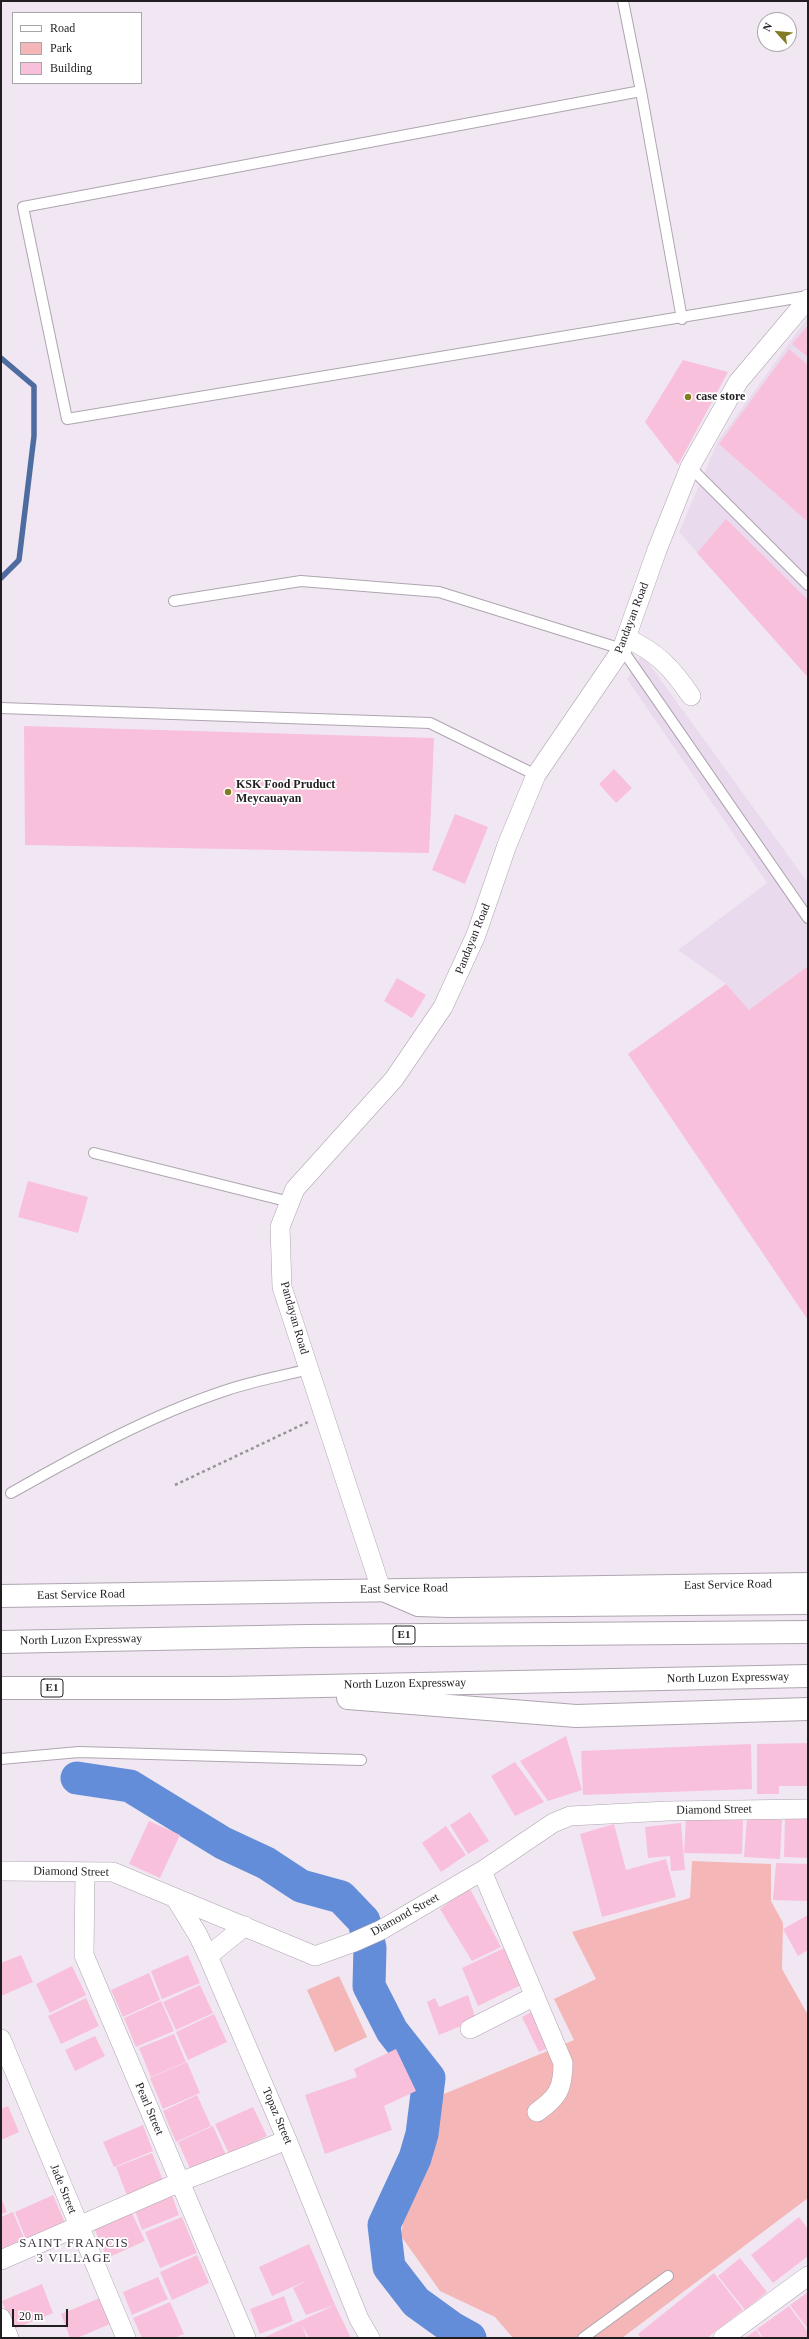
<!DOCTYPE html>
<html>
<head>
<meta charset="utf-8">
<style>
  body { margin:0 }
  #map { position:relative; width:809px; height:2339px; overflow:hidden; background:#f0e7f2; font-family:Georgia,serif }
  canvas { display:block }
  .frame { position:absolute; inset:0; border:2px solid #211e22; pointer-events:none }
  .legend { position:absolute; left:12px; top:12px; width:130px; height:72px; box-sizing:border-box; background:#fff; border:1px solid #a6a5a7; margin:0; padding:5px 7px; list-style:none; font-size:12px; color:#211e22 }
  .legend li { display:flex; align-items:center; gap:8px; height:20px }
  .legend b { width:20px; border:1px solid #a6a5a7 }
  .north { position:absolute; left:757px; top:12px; width:40px; height:40px; box-sizing:border-box; background:#fff; border:1px solid #a6a5a7; border-radius:50%; rotate:297deg; font-size:11px; font-weight:700; line-height:16px; text-align:center; color:#211e22 }
  .north::after { content:''; display:block; margin:auto; width:14px; height:18px; background:#837c23; clip-path:polygon(50% 0,100% 100%,50% 72%,0 100%) }
  .scale { position:absolute; left:12px; top:2309px; width:56px; height:18px; box-sizing:border-box; border:2px solid #211e22; border-top:0; padding-left:5px; font-size:12px; line-height:14px; white-space:nowrap; color:#211e22; -webkit-text-stroke:3px #fff; paint-order:stroke }
</style>
</head>
<body>
<div id="map">
<canvas width="809" height="2339"></canvas>
<div class="frame"></div>
<ul class="legend">
<li><b style="height:5px;background:#fff"></b>Road</li>
<li><b style="height:11px;background:#f5b6b7"></b>Park</li>
<li><b style="height:11px;background:#f9c0db"></b>Building</li>
</ul>
<div class="north">N</div>
<div class="scale">20 m</div>
</div>
<script>
const g = document.querySelector('canvas').getContext('2d');
g.lineJoin = 'round';
function paint(path, color) {
  g.fillStyle = color;
  g.fill(path, 'evenodd');
}
function stroke(path, color, width, dash) {
  g.strokeStyle = color;
  g.lineWidth = width;
  g.lineCap = dash ? 'butt' : 'round';
  g.setLineDash(dash || []);
  g.stroke(path);
}
function label(font, color, halo, rows, align = 'center') {
  g.font = font + ' Georgia,serif';
  g.lineWidth = 3.5;
  g.setLineDash([]);
  g.textBaseline = 'middle';
  g.strokeStyle = halo;
  g.fillStyle = color;
  for (const [text, x, y, turn = 0] of rows) {
    g.save();
    g.translate(x, y);
    g.rotate((+turn || 0) * Math.PI / 180);
    g.textAlign = isNaN(turn) ? turn : align;
    if (halo) g.strokeText(text, 0, 0);
    g.fillText(text, 0, 0);
    g.restore();
  }
}
paint(new Path2D(`
  M808,317v361l-129,-146 39,-91z
  M642,654l166,229v437l-180,-266 98,-70 -48,-34 89,-67 -140,-204z`), '#e9dbed');
paint(new Path2D(`
  M692,1861l79,3v37l12,22 -1,46 26,46v183l-186,140h-109l-18,-21 -55,-26 -39,-55 7,-46 36,-96 130,-54 -20,-41 42,-20 -24,-47 118,-34z
  M339,1976l28,61 -32,15 -28,-62z`), '#f5b6b7');
stroke(new Path2D(`
  M1,358l33,28v50l-15,124 -18,18`), '#4f6ca1', 5.5);
stroke(new Path2D(`
  M77,1778l53,8 93,57 43,20 35,23 40,11 23,24 6,27 -1,38 23,45 37,47 -7,56 -7,24 -31,67 5,42 27,35 36,26 18,10`), '#638dd8', 33);
paint(new Path2D(`
  M808,325v32l-16,-13z
  M789,349l19,16v157l-89,-78z
  M683,360l45,12 -50,93 -33,-43z
  M726,519l82,81v77l-111,-124z
  M24,726l410,12 -5,115 -404,-8z
  M614,769l18,19 -16,15 -17,-19z
  M455,814l33,13 -23,57 -33,-14z
  M808,966v354l-180,-266 98,-70 23,26z
  M397,978l29,17 -14,23 -28,-17z
  M28,1181l60,16 -10,36 -60,-16z
  M566,1736l16,54 -34,11 -28,-40z
  M808,1743v43h-29v8h-22v-50z
  M751,1744l1,45 -169,6 -2,-44z
  M515,1762l29,40 -29,14 -24,-40z
  M470,1812l19,29 -21,13 -18,-29z
  M785,1817l23,1v40l-24,-1z
  M747,1818l35,2 -2,39 -36,-2z
  M686,1819l57,1 -1,34 -58,-1z
  M149,1821l31,14 -20,43 -31,-14z
  M681,1823l4,47 -14,1 -1,-15 -22,2 -3,-31z
  M614,1824l12,46 40,-11 10,38 -74,20 -22,-83z
  M446,1826l20,29 -25,17 -19,-29z
  M776,1863l32,1v37l-35,-1z
  M469,1887l32,60 -29,14 -32,-52z
  M808,1915v35l-10,6 -15,-27z
  M504,1948l17,37 -43,21 -16,-38z
  M21,1955l12,27 -32,14v-33z
  M188,1955l12,28 -38,16 -11,-28z
  M72,1966l14,29 -36,18 -14,-29z
  M149,1973l11,27 -37,17 -12,-27z
  M200,1985l13,28 -37,17 -13,-28z
  M468,1995l8,25 -37,15 -12,-33 8,-4 4,9z
  M86,1998l13,28 -38,18 -13,-28z
  M161,2001l13,30 -38,16 -12,-29z
  M537,2009l17,36 -15,7 -17,-35z
  M214,2014l13,28 -39,18 -12,-28z
  M174,2034l12,28 -35,15 -12,-29z
  M95,2036l10,20 -30,15 -10,-21z
  M396,2049l20,42 -32,15 8,24 -67,24 -20,-59 52,-18 -3,-8z
  M187,2062l13,31 -37,16 -13,-31z
  M197,2095l14,31 -35,16 -13,-31z
  M8,2106l11,26 -18,8v-31z
  M253,2107l14,29 -38,18 -14,-30z
  M143,2125l10,26 -39,16 -11,-25z
  M213,2126l14,31 -35,16 -14,-31z
  M152,2153l12,30 -36,15 -12,-31z
  M171,2193l8,22 -37,15 -8,-22z
  M53,2195l13,30 -39,17 -12,-30z
  M1,2198l6,14 -6,2z
  M130,2209l15,32 -38,17 -14,-32z
  M13,2212l13,31 -25,11v-37z
  M182,2217l15,36 -37,15 -15,-36z
  M799,2217l9,12v27l-35,27 -22,-28z
  M309,2244l26,61 -29,10 -13,-27 15,-8 -36,16 -13,-29z
  M197,2255l12,28 -37,17 -12,-28z
  M740,2258l27,34 -22,18 -27,-34z
  M714,2273l29,37 -36,28h-66l-3,-4z
  M158,2277l10,22 -36,16 -9,-23z
  M42,2284l11,29 -39,16 -12,-28z
  M808,2292v37l-18,-24z
  M284,2296l9,25 -33,13 -10,-25z
  M100,2298l10,26 -33,14h-7l-9,-24z
  M170,2302l14,32 -10,4h-32l-9,-20z
  M335,2305l16,33h-42l-7,-13 5,13h-44z
  M789,2306l19,26v6h-45l-6,-9z
  M756,2330l6,8h-17z`), '#f9c0db');
const lane = new Path2D(`
  M623,1l18,90 -618,116 44,212 741,-123
  M641,91l41,228
  M690,467l118,118
  M174,601l127,-20 138,11 183,57 186,269
  M1,708l429,15 106,52
  M94,1153l196,49
  M11,1493c69,-39 140,-78 216,-103 26,-9 55,-14 82,-21
  M1,1759l78,-7 282,8
  M583,2338l85,-62`);
const street = new Path2D(`
  M626,638c31,14 46,30 65,58
  M381,1589l-99,-302 -2,-60 15,-38 99,-110 49,-72 33,-72 31,-90 29,-70 86,-126 35,-99 33,-83 48,-85 70,-83
  M1,1871l112,1 202,84 39,-14 27,-12 101,-59 71,-48 17,-7 98,-5 140,-2
  M482,1871l81,192c0,26 -5,34 -26,49
  M85,1873l-1,82 162,383
  M176,1899l22,36 10,21 79,184 72,179 11,19
  M208,1956l37,-30
  M470,2029l65,-33
  M1,2039l125,299
  M1,2260l179,-78 107,-42
  M1,2318l8,20
  M723,2338l85,-62`);
const secondary = new Path2D(`
  M1,1596l807,-12`);
const highway = new Path2D(`
  M381,1589l37,16 30,1 360,-3
  M1,1642l306,-6 501,-4
  M1,1688h224l583,-12
  M348,1698l228,18 232,-7`);
stroke(lane, '#aea5b0', 12);
stroke(street, '#aea5b0', 20);
stroke(secondary, '#aea5b0', 24);
stroke(highway, '#aea5b0', 24);
stroke(new Path2D(`
  M175,1485l133,-63`), '#99929a', 2.5, [3, 3]);
stroke(lane, '#fff', 10);
stroke(street, '#fff', 19);
stroke(secondary, '#fff', 22);
stroke(highway, '#fff', 22);
for (const [x, y, r, color] of [
  [688,397,4,"#837c23"],
  [228,792,4,"#837c23"]
]) {
  const dot = new Path2D();
  dot.arc(x, y, r, 0, 2 * Math.PI);
  g.fillStyle = color;
  g.fill(dot);
  stroke(dot, '#fff', 1.5);
}
for (const [x, y, w] of [
  [404,1635,22],
  [52,1688,22]
]) {
  const box = new Path2D();
  box.roundRect(x - w / 2, y - 9, w, 18, 3);
  g.fillStyle = '#fff';
  g.fill(box);
  stroke(box, '#211e22', 1);
}
label('bold 11px', '#211e22', null, [
  ["E1",404,1635],
  ["E1",52,1688]
]);
label('bold 12px', '#211e22', '#fff', [
  ["case store",696,397],
  ["KSK Food Pruduct",236,785],
  ["Meycauayan",236,799]
], 'left');
label('12px', '#211e22', '#fff', [
  ["Pandayan Road",632,618,-69],
  ["Pandayan Road",473,939,-68],
  ["Pandayan Road",294,1318,74],
  ["East Service Road",728,1585,-1],
  ["East Service Road",404,1589,-1],
  ["East Service Road",81,1595,-1],
  ["North Luzon Expressway",81,1640,-1],
  ["North Luzon Expressway",728,1678,-1],
  ["North Luzon Expressway",405,1684,-1],
  ["Diamond Street",714,1810,-1],
  ["Diamond Street",71,1872,1],
  ["Diamond Street",405,1915,-29],
  ["Pearl Street",149,2109,67],
  ["Topaz Street",277,2116,67],
  ["Jade Street",63,2189,68]
]);
g.letterSpacing = '1px';
label('13px', '#3e3740', '#fff', [
  ["SAINT FRANCIS",74,2244],
  ["3 VILLAGE",74,2259]
]);
g.letterSpacing = '0px';
</script>
</body>
</html>
